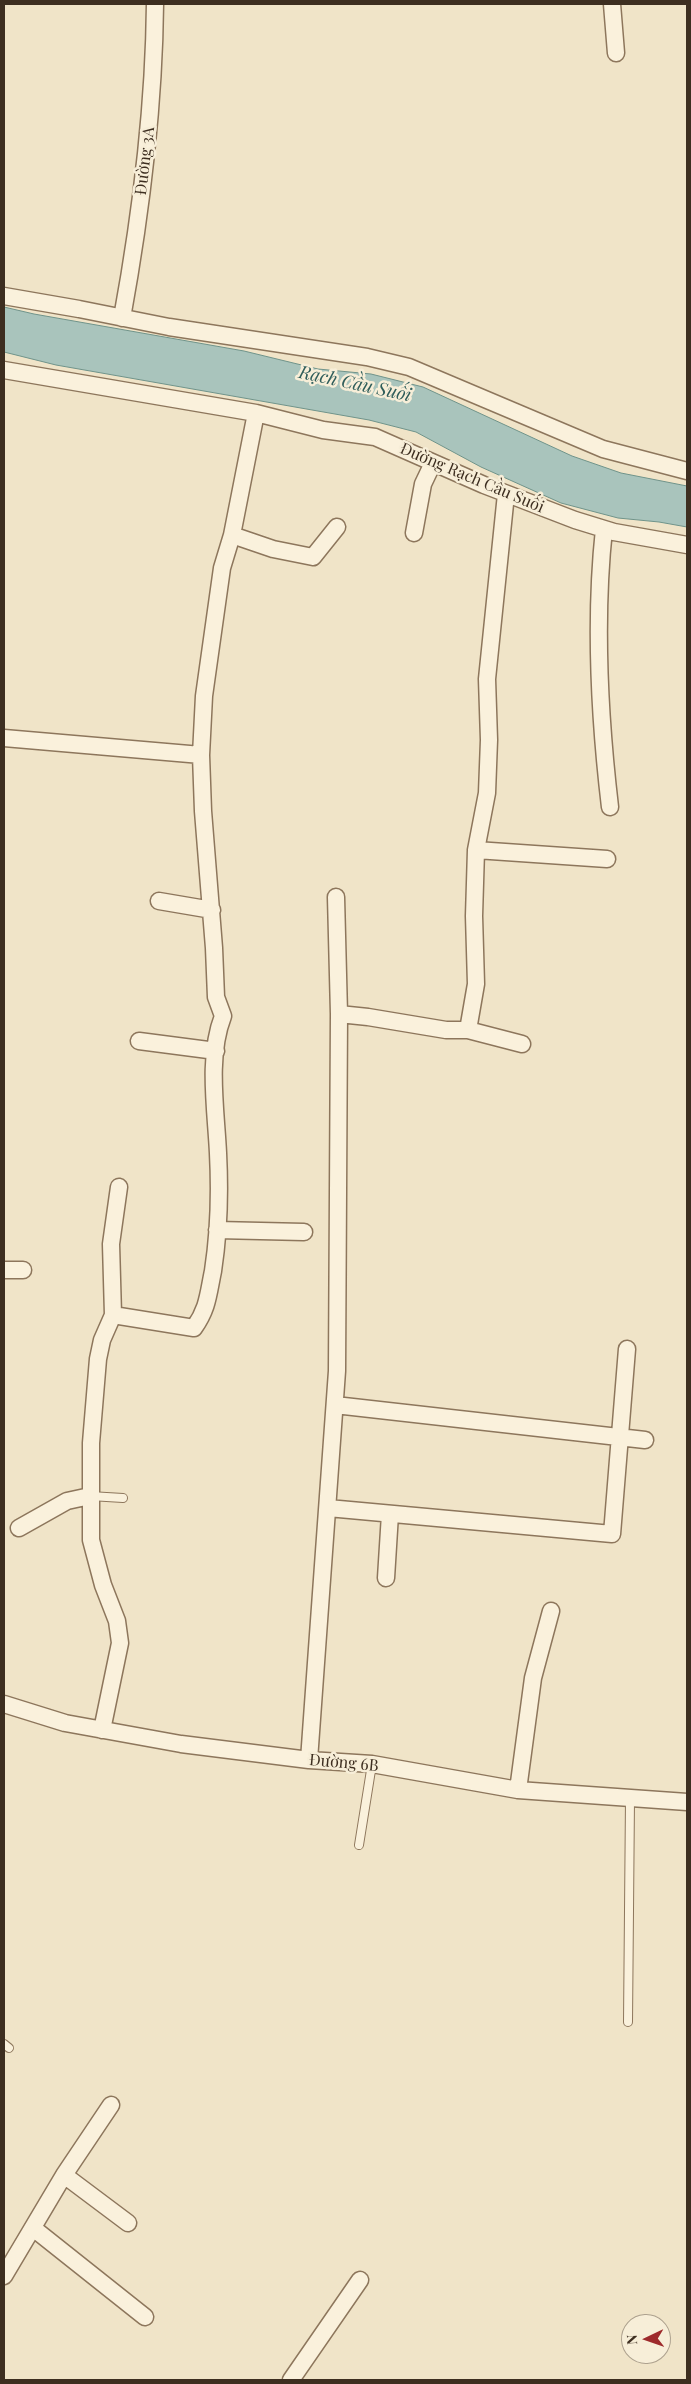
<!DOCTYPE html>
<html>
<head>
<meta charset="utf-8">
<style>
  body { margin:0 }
  #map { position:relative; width:691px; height:2384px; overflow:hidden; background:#f0e4c8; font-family:"Playfair Display",serif }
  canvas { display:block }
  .frame { position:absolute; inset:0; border:5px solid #3d2e20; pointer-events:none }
  .north { position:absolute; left:621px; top:2314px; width:50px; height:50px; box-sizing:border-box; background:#f7eed8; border:1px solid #ada18e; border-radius:50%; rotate:267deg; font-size:14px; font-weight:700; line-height:20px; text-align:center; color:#3d2e20 }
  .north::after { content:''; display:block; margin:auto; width:18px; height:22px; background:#9e2a2b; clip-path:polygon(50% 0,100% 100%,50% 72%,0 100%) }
</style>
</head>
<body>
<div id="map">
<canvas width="691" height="2384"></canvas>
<div class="frame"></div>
<div class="north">N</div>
</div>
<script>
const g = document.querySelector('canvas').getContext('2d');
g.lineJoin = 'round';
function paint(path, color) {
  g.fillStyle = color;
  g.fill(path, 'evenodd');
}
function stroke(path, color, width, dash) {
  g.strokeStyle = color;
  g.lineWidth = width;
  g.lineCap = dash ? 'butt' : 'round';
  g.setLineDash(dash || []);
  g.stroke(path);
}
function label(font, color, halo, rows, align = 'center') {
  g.font = font + ' "Playfair Display",serif';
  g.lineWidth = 5;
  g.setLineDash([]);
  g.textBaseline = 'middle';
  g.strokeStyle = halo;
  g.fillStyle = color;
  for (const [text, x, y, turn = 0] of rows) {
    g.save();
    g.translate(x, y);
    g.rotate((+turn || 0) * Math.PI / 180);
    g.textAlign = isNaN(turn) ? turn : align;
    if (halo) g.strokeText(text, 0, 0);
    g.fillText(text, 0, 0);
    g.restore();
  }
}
const water = new Path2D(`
  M4,307l30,7 210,37 74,18 53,5 52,13 149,69 49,17 66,13v41l-28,-5 -41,-4 -57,-15 -80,-36 -65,-35 -47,-12 -313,-55 -52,-13z`);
paint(water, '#a9c4bc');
stroke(water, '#6f938a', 1);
const lane = new Path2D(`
  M90,1496l33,2
  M359,1845l13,-81
  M628,2022l2,-223
  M4,2044l5,4`);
const street = new Path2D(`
  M612,4l4,49
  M4,296l75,13 90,18 198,30 42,10 194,82 84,22
  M122,318c19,-104 32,-208 33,-314
  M4,370l252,43 67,17 52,7 109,48 91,35 39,12 73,13
  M604,529c-10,93 -5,185 6,278
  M414,533l9,-49 10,-21
  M232,535l41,14 40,8 24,-30
  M4,738l197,17
  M476,850l131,9
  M159,901l53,9
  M339,1014l29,3 78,13h22l54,14
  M468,1030l8,-46 -2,-68 2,-66 11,-57 2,-53 -2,-61 19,-185
  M139,1041l77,10
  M217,1230l87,2
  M4,1270h19
  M113,1315l81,13c14,-20 14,-33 19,-57 6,-39 7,-79 5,-118 -2,-43 -11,-96 5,-137l-7,-19 -2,-49 -11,-137 -2,-56 3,-59 18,-128 10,-33 24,-122
  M335,1405l310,35
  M328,1508l284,26 15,-185
  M19,1528l48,-27 23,-5
  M386,1578l4,-64
  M4,1704l61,19 116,21 128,16 63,4 146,26 169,12
  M102,1730l18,-87 -3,-22 -14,-36 -12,-45v-97l7,-84 4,-19 11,-25 -2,-71 8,-57
  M309,1760l28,-389 2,-357 -3,-117
  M518,1790l15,-112 18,-67
  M64,2175l64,48
  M33,2228l112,89
  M4,2276l60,-101 47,-70
  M291,2380l69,-100`);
stroke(lane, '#8d765c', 10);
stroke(street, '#8d765c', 19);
stroke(lane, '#faf1dc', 8);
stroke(street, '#faf1dc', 16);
label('16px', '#3d2e20', '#f7eed8', [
  ["Đường 3A",145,161,-83],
  ["Đường Rạch Cầu Suối",472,478,23],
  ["Đường 6B",344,1763,5]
]);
label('italic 18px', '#2f5d5a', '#f7eed8', [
  ["Rạch Cầu Suối",355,384,12]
]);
</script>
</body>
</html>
